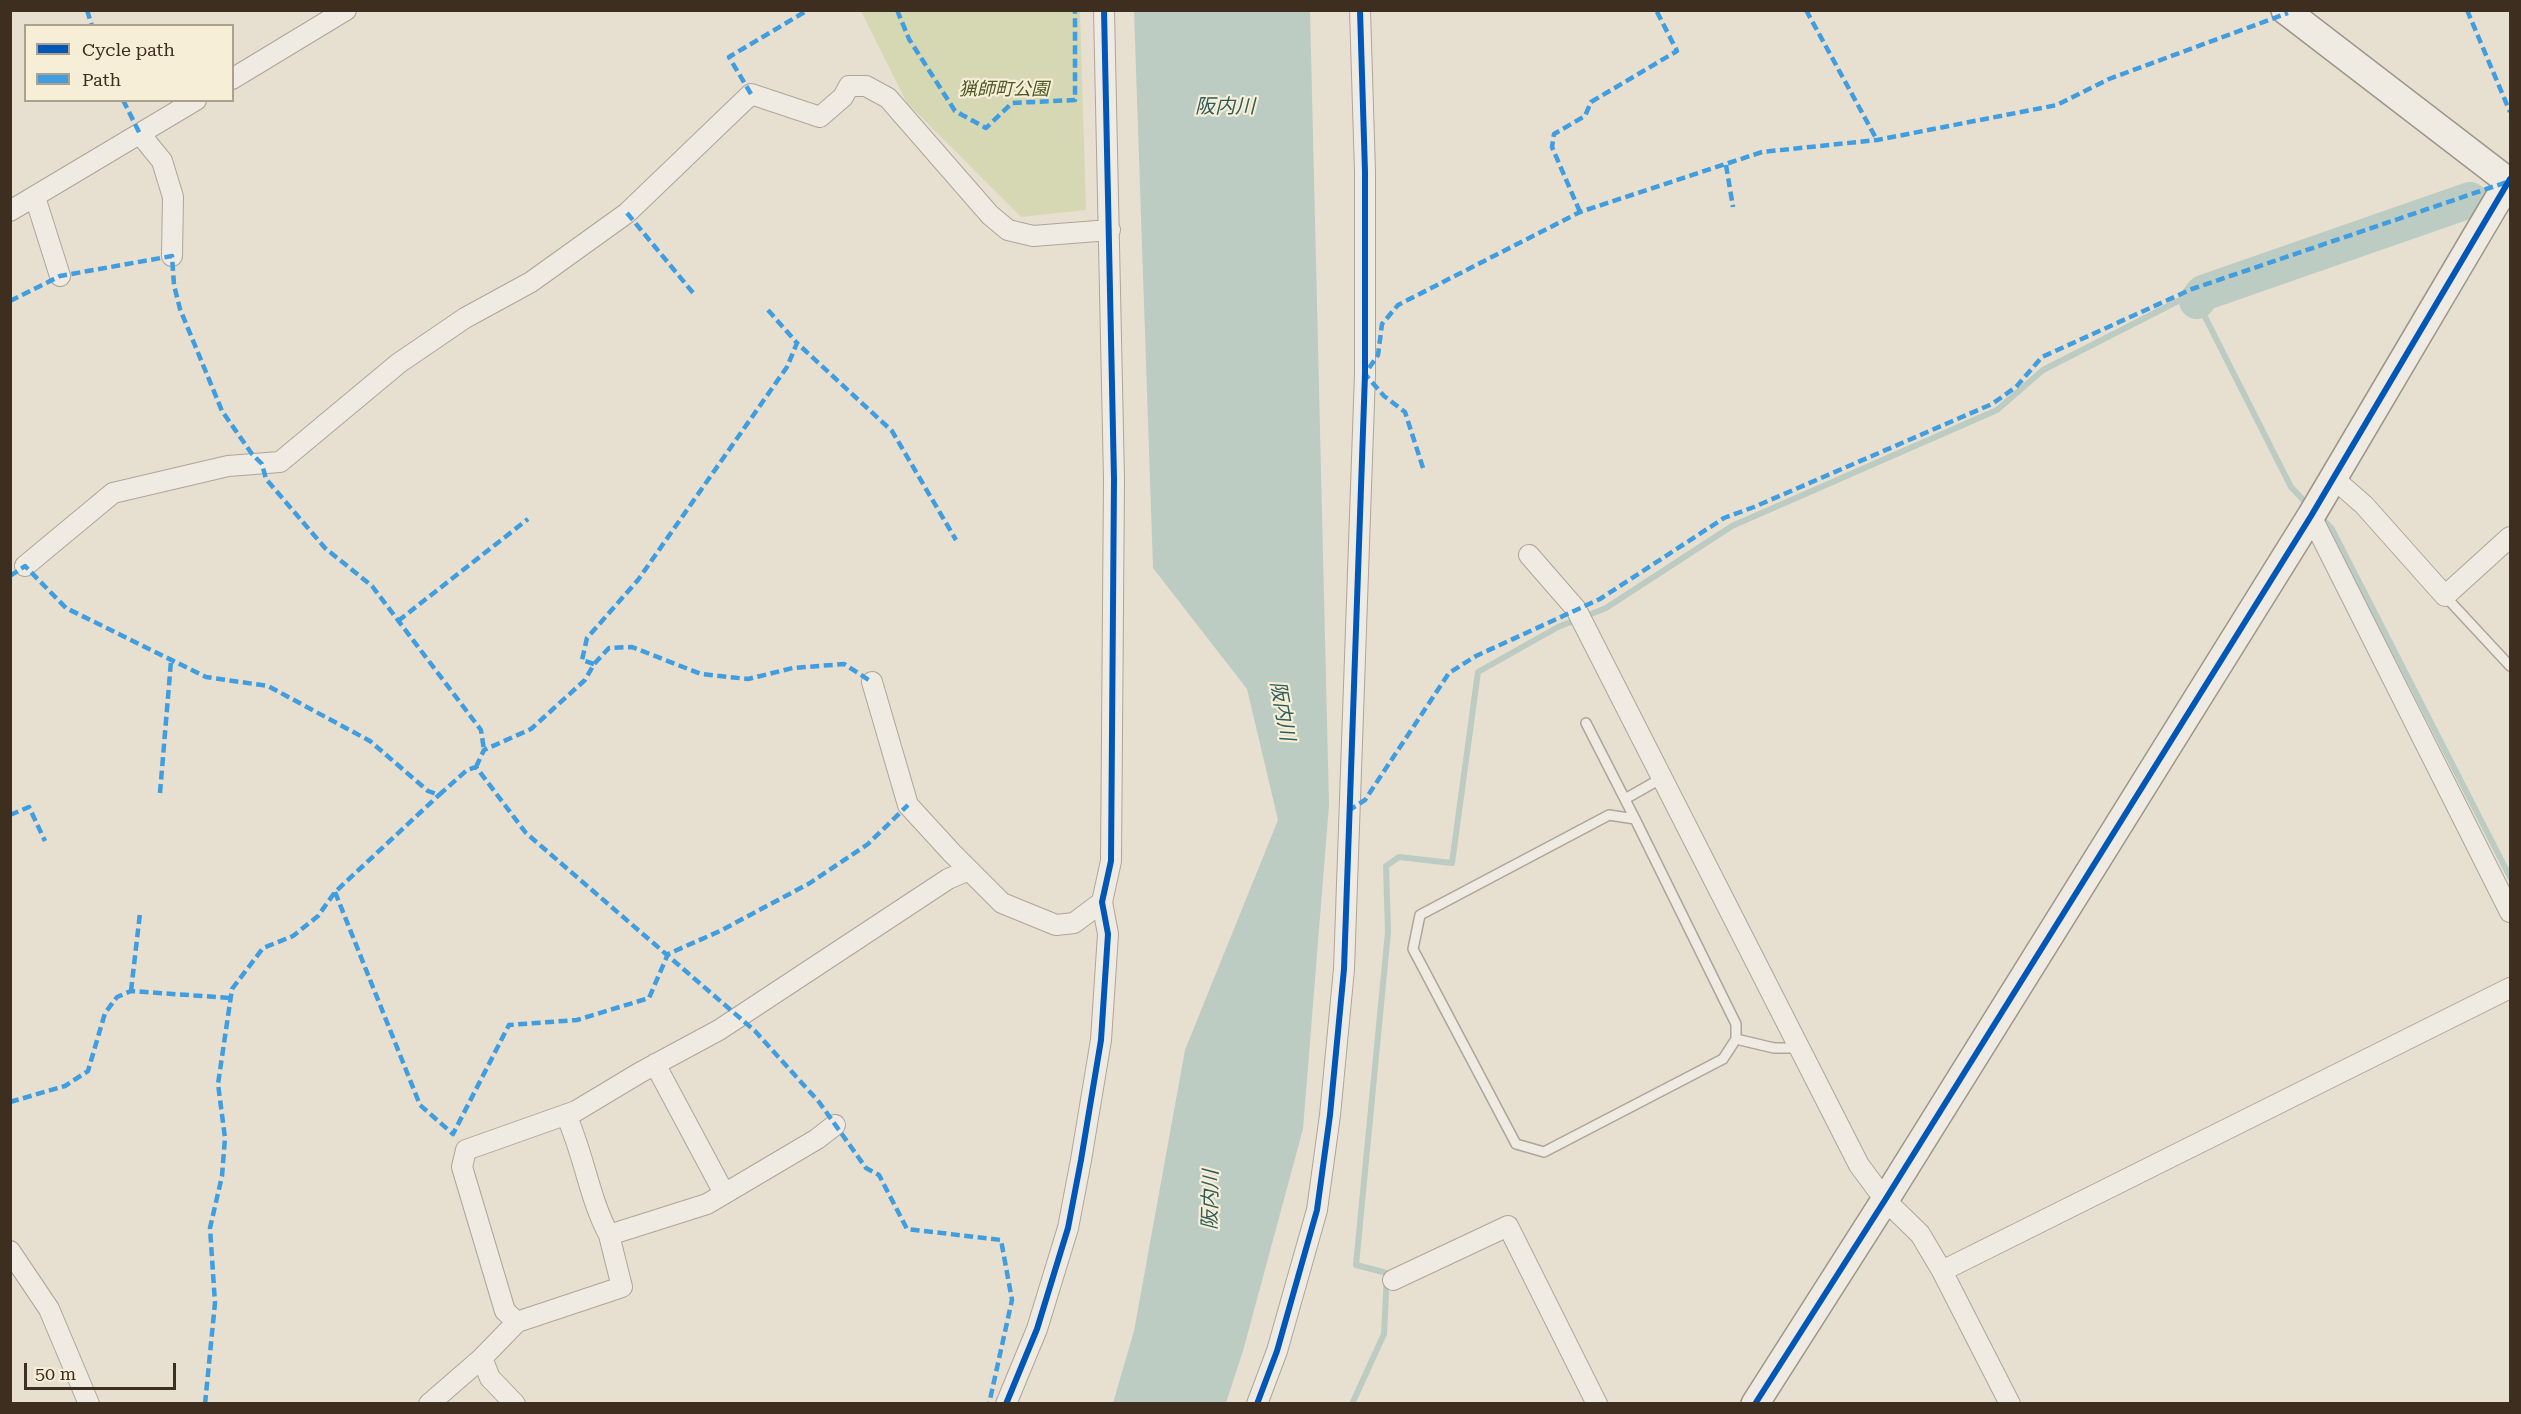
<!DOCTYPE html>
<html>
<head>
<meta charset="utf-8">
<style>
  body { margin:0 }
  #map { position:relative; width:2521px; height:1414px; overflow:hidden; background:#e7e0d1; font-family:"Roboto Serif",serif }
  canvas { display:block }
  .frame { position:absolute; inset:0; border:12px solid #3d2e20; pointer-events:none }
  .legend { position:absolute; left:24px; top:24px; width:210px; height:78px; box-sizing:border-box; background:#f7eed8; border:2px solid #ada18e; margin:0; padding:8px 10px; list-style:none; font-size:18px; color:#3d2e20 }
  .legend li { display:flex; align-items:center; gap:12px; height:30px }
  .legend b { width:30px; border:2px solid #ada18e }
  .scale { position:absolute; left:24px; top:1363px; width:152px; height:27px; box-sizing:border-box; border:3px solid #3d2e20; border-top:0; padding-left:8px; font-size:18px; line-height:21px; white-space:nowrap; color:#3d2e20; -webkit-text-stroke:4px #f7eed8; paint-order:stroke }
</style>
</head>
<body>
<div id="map">
<canvas width="2521" height="1414"></canvas>
<div class="frame"></div>
<ul class="legend">
<li><b style="height:8px;background:#0057b8"></b>Cycle path</li>
<li><b style="height:8px;background:#3f9de0"></b>Path</li>
</ul>
<div class="scale">50 m</div>
</div>
<script>
const g = document.querySelector('canvas').getContext('2d');
g.lineJoin = 'round';
function paint(path, color) {
  g.fillStyle = color;
  g.fill(path, 'evenodd');
}
function stroke(path, color, width, dash) {
  g.strokeStyle = color;
  g.lineWidth = width;
  g.lineCap = dash ? 'butt' : 'round';
  g.setLineDash(dash || []);
  g.stroke(path);
}
function label(font, color, halo, rows, align = 'center') {
  g.font = font + ' "Roboto Serif","Noto Sans JP",serif';
  g.lineWidth = 4.5;
  g.setLineDash([]);
  g.textBaseline = 'middle';
  g.strokeStyle = halo;
  g.fillStyle = color;
  for (const [text, x, y, turn = 0] of rows) {
    g.save();
    g.translate(x, y);
    g.rotate((+turn || 0) * Math.PI / 180);
    g.textAlign = isNaN(turn) ? turn : align;
    if (halo) g.strokeText(text, 0, 0);
    g.fillText(text, 0, 0);
    g.restore();
  }
}
paint(new Path2D(`
  M861,11h219l6,199 -65,7 -114,-114z`), '#d6d7b3');
paint(new Path2D(`
  M1134,11h176l19,794 -26,324 -60,222 -17,52h-113l21,-72 51,-281 93,-230 -31,-131 -94,-121z`), '#bcccc2');
stroke(new Path2D(`
  M2320,516l12,13 178,348
  M1352,1404l32,-70 3,-61 -31,-8 32,-333 -2,-66 13,-9 53,6 26,-191 80,-45 48,-19 126,-82 265,-116 46,-40 141,-72 13,3 94,186 17,18`), '#bcccc2', 6);
stroke(new Path2D(`
  M2197,301l6,-8 267,-93`), '#bcccc2', 36);
const lane = new Path2D(`
  M2445,596l65,70
  M1586,723l49,96
  M1625,799l37,-21
  M1736,1039v-15l-101,-205 -26,-4 -189,100 -7,34 103,195 28,8 179,-93 13,-20 38,9h25`);
const street = new Path2D(`
  M232,79l114,-69
  M140,134l22,27 11,36 -1,59
  M35,197l25,79
  M10,211l186,-111
  M2333,478l31,27 81,91 65,-59
  M2311,516l199,396
  M1529,555l47,54 283,556 26,35 35,34 22,37 68,133
  M25,566l88,-73 115,-27 52,-4 119,-99 66,-45 66,-36 96,-69 124,-119 69,23 23,-20 6,-11h17l22,12 102,117 18,15 25,6 77,-6
  M872,682l36,123 44,48 50,50 54,22 18,-2 28,-21
  M655,1064l69,129
  M566,1115c18,39 23,83 43,120
  M10,1251l39,58 40,95
  M1942,1271l568,-283
  M1393,1280l115,-54 89,178
  M517,1322l-12,-11 -43,-144 4,-17 110,-39 65,-39 78,-42 229,-151 21,-9
  M482,1358l8,20 25,26
  M429,1404l53,-46 35,-36 105,-35 -13,-52 98,-31 110,-65 18,-14
  M1006,1404l31,-75 31,-101 13,-68 20,-120 7,-106 -6,-32 9,-41 3,-382 -10,-469
  M1257,1404l20,-53 40,-141 13,-95 14,-146 21,-595v-202l-5,-162`);
const secondary = new Path2D(`
  M2285,10l224,172
  M1755,1404l130,-204 426,-684 199,-337`);
stroke(lane, '#ada599', 12);
stroke(street, '#ada599', 22);
stroke(secondary, '#9c958a', 30);
stroke(lane, '#efebe3', 9);
stroke(street, '#efebe3', 20);
stroke(secondary, '#efebe3', 27);
stroke(new Path2D(`
  M87,10l5,16
  M897,10l12,29 46,72 31,17 26,-25 63,-3v-90
  M1806,10l71,130
  M2467,10l43,102
  M751,94l-22,-37 79,-47
  M123,100l17,34
  M1726,165l7,42
  M1580,212l-28,-65 2,-13 31,-18 6,-14 86,-51 -21,-41
  M627,213l67,81
  M10,301l50,-25 112,-20 2,29 6,24 42,102 30,43 10,10 4,15 59,69 47,38 109,144 3,20
  M768,310l29,33
  M1423,468l-18,-56 -21,-16 -19,-22 13,-19 4,-31 16,-19 182,-93 182,-60 115,-12 180,-35 52,-26 179,-66
  M10,576l15,-10 41,42 140,69 62,9 102,55 58,50 11,4 28,-25 9,-3 50,66 229,198 64,71 47,66 13,7 28,54 94,11 11,60 -23,104
  M398,621l130,-102
  M594,664l-12,-4 5,-22 51,-58 149,-213 10,-24 95,88 64,109
  M476,767l8,-17 47,-21 54,-49 9,-16 15,-16 23,-1 69,27 47,5 45,-11 51,-4 28,18
  M160,793l11,-132
  M1348,811l17,-11 84,-127 27,-17 124,-57 124,-81 30,-11 238,-103 24,-17 26,-30 150,-68 315,-107
  M10,815l19,-8 16,34
  M335,892l85,213 33,29 56,-109 68,-5 72,-22 19,-44 52,-23 90,-48 58,-39 40,-39
  M131,991l9,-78
  M10,1102l55,-16 23,-15 17,-58 12,-16 14,-6 99,7
  M205,1404l10,-101 -5,-75 12,-52 3,-38 -7,-54 14,-95 31,-41 30,-12 25,-20 17,-24 104,-97`), '#3f9de0', 4.5, [9, 4.5]);
stroke(new Path2D(`
  M1006,1404l31,-75 31,-101 13,-68 20,-120 7,-106 -6,-32 9,-41 3,-382 -10,-469
  M1257,1404l20,-53 40,-141 13,-95 14,-146 21,-595v-202l-5,-162
  M1755,1404l130,-204 426,-684 199,-337`), '#0057b8', 6);
label('italic 18px', '#4d5a26', '#f7eed8', [
  ["猟師町公園",1004,90]
]);
label('italic 20px', '#2f5d5a', '#f7eed8', [
  ["阪内川",1225,107],
  ["阪内川",1282,711,80],
  ["阪内川",1211,1200,-89]
]);
</script>
</body>
</html>
